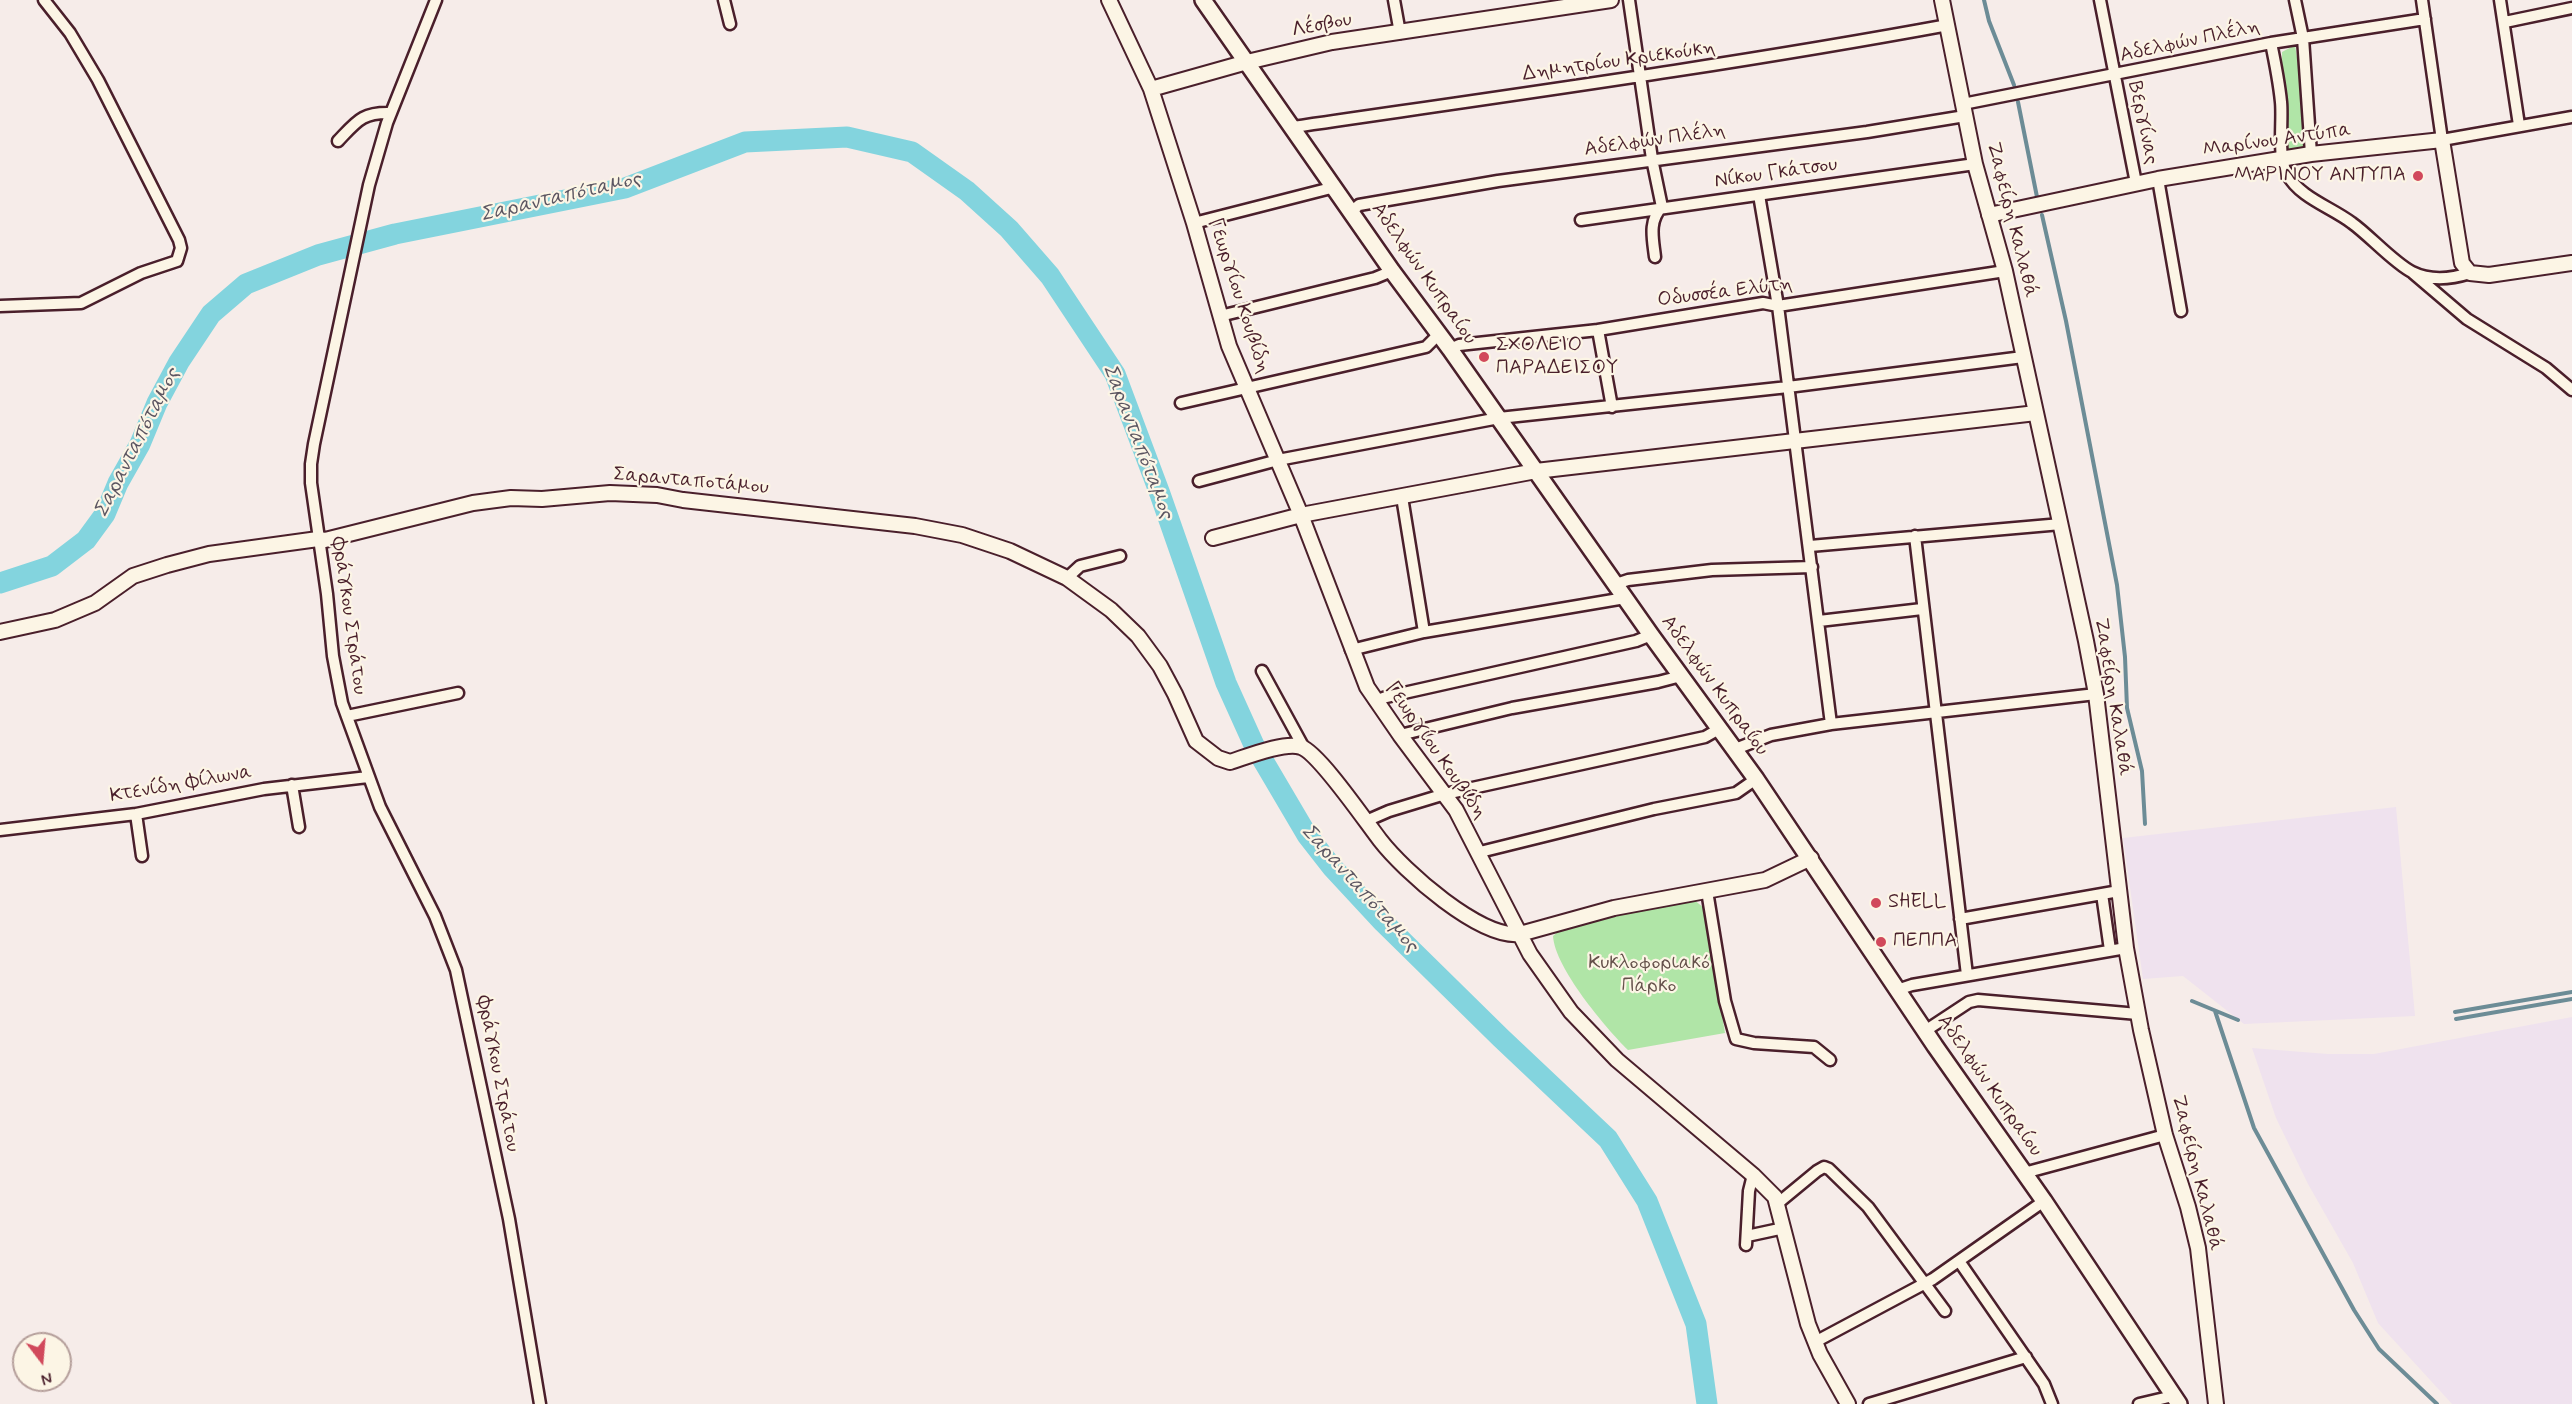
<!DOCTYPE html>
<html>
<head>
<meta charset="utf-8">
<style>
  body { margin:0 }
  #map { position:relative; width:2572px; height:1404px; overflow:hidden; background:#f6ece9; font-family:Mynerve,sans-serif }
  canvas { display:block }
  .north { position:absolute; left:12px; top:1332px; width:60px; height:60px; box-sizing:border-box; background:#fcf5e5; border:2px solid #b59f9b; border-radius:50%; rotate:164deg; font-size:16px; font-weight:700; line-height:24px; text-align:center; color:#4a1f2b }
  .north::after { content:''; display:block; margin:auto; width:21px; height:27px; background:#d1495b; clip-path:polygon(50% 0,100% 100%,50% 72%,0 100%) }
</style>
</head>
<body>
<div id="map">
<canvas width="2572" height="1404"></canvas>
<div class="north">N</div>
</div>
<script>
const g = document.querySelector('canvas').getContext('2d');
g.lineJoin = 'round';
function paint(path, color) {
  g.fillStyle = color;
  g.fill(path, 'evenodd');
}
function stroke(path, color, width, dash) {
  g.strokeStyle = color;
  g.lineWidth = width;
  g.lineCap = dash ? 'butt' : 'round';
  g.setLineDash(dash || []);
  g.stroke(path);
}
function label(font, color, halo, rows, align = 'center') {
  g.font = font + ' Mynerve,sans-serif';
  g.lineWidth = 4.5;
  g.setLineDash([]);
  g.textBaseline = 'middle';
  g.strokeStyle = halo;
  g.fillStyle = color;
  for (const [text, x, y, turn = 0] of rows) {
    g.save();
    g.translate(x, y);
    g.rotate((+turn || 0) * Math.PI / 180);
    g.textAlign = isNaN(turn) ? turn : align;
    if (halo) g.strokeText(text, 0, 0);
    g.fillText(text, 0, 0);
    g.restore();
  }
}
paint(new Path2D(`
  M2396,807l19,209 -171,8 -61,-48 -40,3 -20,-141z
  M2572,1017v387h-120l-74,-81 -25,-60 -45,-79 -32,-66 -24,-70 76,6h46z`), '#efe2ee');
paint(new Path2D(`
  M2295,45l16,102 -28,5 -1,-100z
  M1693,899l11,9 21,125 -97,17c-23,-23 -73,-82 -75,-114l11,-10z`), '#b0e5a7');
stroke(new Path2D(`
  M1984,0l5,21 25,64
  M2018,102l19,95
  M2042,215l24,106 51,264 8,72 2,51 15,63 3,53
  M2192,1001l46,19
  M2215,1011l39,117 100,182 25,39 58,55
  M2455,1012l117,-20
  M2456,1019l116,-20`), '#6c8c96', 4);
stroke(new Path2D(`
  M0,583l52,-17 34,-26 19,-26 13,-31 22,-39 17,-41 22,-41 32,-48 35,-30 72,-29 77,-21 230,-46 120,-46 102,-5 65,15 55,39 42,38 41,47 65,98 45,120 66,189 28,62 53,90 25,32 51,55 118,116 107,101 39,62 49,123 11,80`), '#83d4de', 21);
const minor = new Path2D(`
  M436,0l-49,123 -18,62 -55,259 -3,20v19l16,111 6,62 9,47 38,104 55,109 21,54 53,249 31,185
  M724,0l6,24
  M1394,0l6,33
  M1629,0l23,159 10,48c-14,14 -9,32 -7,50
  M2100,0l36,183
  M2295,0l8,38 8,116
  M2422,0l20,140 130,-23
  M2500,0l19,125
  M2505,22l67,-14
  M2271,43c4,19 8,39 10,59 2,20 -4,55 6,72 13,24 44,33 65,49 17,12 42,40 60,49 18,9 39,7 58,1
  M1963,104l308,-61 154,-24
  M1293,127c219,-32 438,-62 655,-102
  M338,141c19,-20 24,-29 53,-28
  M2158,179l23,132
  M1759,195l19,111 53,418
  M1352,211l7,-6 139,-24 369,-49 98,-16
  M1581,220l394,-56
  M1194,223l141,-36
  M2413,273l54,46 79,49 26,22
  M0,306l81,-3 60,-30 36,-12 4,-13 -2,-8 -81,-160 -28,-47 -26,-33
  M1220,316l155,-38 17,-7
  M1598,330l14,77
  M1450,349l9,-4 139,-15 165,-27 15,3 227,-35
  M1181,403l245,-56 12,-12
  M1199,481l79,-21 221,-42 289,-31 235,-30
  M1402,497l22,135
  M1915,536l52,439
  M1810,546l251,-22
  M1067,578l13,-12 40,-10
  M1616,584l12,-4 84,-10 100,-3
  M1819,621l103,-12
  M1351,650l73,-18 201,-34
  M1262,671l42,77
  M1375,701l11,-4 250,-56 15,-6
  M347,716l111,-23
  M1400,735l112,-27 146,-26 23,-6
  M1733,750l38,-15 60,-11 265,-30
  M292,785l7,42
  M136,814l6,42
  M1366,821l23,-10 56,-17 260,-57 14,-8
  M0,830l136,-16 128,-25 104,-12
  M1480,852l174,-43 82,-16 20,-14
  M1707,891l18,110 11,38 18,4 60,4 16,13
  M2102,894l8,56
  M1960,919l159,-28
  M1897,990l15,-5 214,-37
  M1925,1031l44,-29 9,-2 160,14
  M2024,1173l141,-38
  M1777,1204l40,-33 7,-4 5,2 39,38 77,104
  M1747,1236l37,-8
  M1746,1245l3,-54 4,-16
  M1959,1261l85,123 8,20
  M1815,1342l118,-63 111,-78
  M1869,1404l157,-47
  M2139,1404l34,-8`);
const tertiary = new Path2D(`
  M1109,0l42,89 43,134 35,123 72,169 66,172 33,48 56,75 74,144 41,58 46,48 136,115 22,22 33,127 12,30 28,50
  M1942,0l33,164 30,107 81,370 10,53 30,254 15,82 24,105 23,72 10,41 18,156
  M1151,89l96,-27 85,-20 279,-42
  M1989,215l169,-36 153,-25 131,-14 20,123 8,10 19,2 83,-12
  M1213,538l88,-23 235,-44 500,-58
  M0,632l55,-12 40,-17 38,-27 34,-11 42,-11 109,-15 7,1 148,-37 38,-5 31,1 68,-6 47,2 26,5 232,26 47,9 48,16 57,27 44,32 27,26 22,30 15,28 21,47 22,17 12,4c16,-5 55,-21 71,-15 18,6 65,75 79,93 24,31 100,99 140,94l94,-26 151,-28 46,-22`);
const secondary = new Path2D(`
  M1203,0l189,271 58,78 201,286 105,144 179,267 109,155 135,203`);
stroke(minor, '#4a1f2b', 15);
stroke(tertiary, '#4a1f2b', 18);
stroke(secondary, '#4a1f2b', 20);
stroke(minor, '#fcf5e5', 10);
stroke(tertiary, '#fcf5e5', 14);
stroke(secondary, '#fcf5e5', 15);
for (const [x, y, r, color] of [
  [2418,176,6,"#d1495b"],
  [1484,357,6,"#d1495b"],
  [1876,903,6,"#d1495b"],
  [1881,942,6,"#d1495b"]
]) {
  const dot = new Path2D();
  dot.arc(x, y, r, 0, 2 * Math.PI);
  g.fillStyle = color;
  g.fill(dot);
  stroke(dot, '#fcf5e5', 2);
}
label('20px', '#4a1f2b', '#fcf5e5', [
  ["Λέσβου",1322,26,-11],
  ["Αδελφών Πλέλη",2190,42,-12],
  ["Δημητρίου Κριεκούκη",1619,62,-8],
  ["Βεργίνας",2142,123,78],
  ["Αδελφών Πλέλη",1655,141,-8],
  ["Μαρίνου Αντύπα",2277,141,-8],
  ["Νίκου Γκάτσου",1776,174,-8],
  ["Ζαφείρη Καλαθά",2011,220,76],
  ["Αδελφών Κυπραίου",1423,274,55],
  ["Οδυσσέα Ελύτη",1725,293,-7],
  ["Γεωργίου Κουβίδη",1238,296,72],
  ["Σαρανταποτάμου",691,482,5],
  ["Φράγκου Στράτου",348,616,82],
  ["Αδελφών Κυπραίου",1714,686,54],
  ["Ζαφείρη Καλαθά",2112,697,81],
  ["Γεωργίου Κουβίδη",1435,751,55],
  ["Κτενίδη Φίλωνα",181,785,-10],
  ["Φράγκου Στράτου",497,1074,79],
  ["Αδελφών Κυπραίου",1989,1086,55],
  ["Ζαφείρη Καλαθά",2196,1173,76]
]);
label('20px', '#4a1f2b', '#fcf5e5', [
  ["ΜΑΡΙΝΟΥ ΑΝΤΥΠΑ",2406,176,"right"],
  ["ΣΧΟΛΕΙΟ",1496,346],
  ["ΠΑΡΑΔΕΙΣΟΥ",1496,369],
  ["SHELL",1888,903],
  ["ΠΕΠΠΑ",1893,942]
], 'left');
label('20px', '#64504a', '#fcf5e5', [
  ["Κυκλοφοριακό",1649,964],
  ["Πάρκο",1649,987]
]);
label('italic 21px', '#5b5561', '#fcf5e5', [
  ["Σαρανταπόταμος",561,198,-13],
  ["Σαρανταπόταμος",1137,442,69],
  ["Σαρανταπόταμος",138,443,-63],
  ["Σαρανταπόταμος",1359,889,48]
]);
</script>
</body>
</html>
